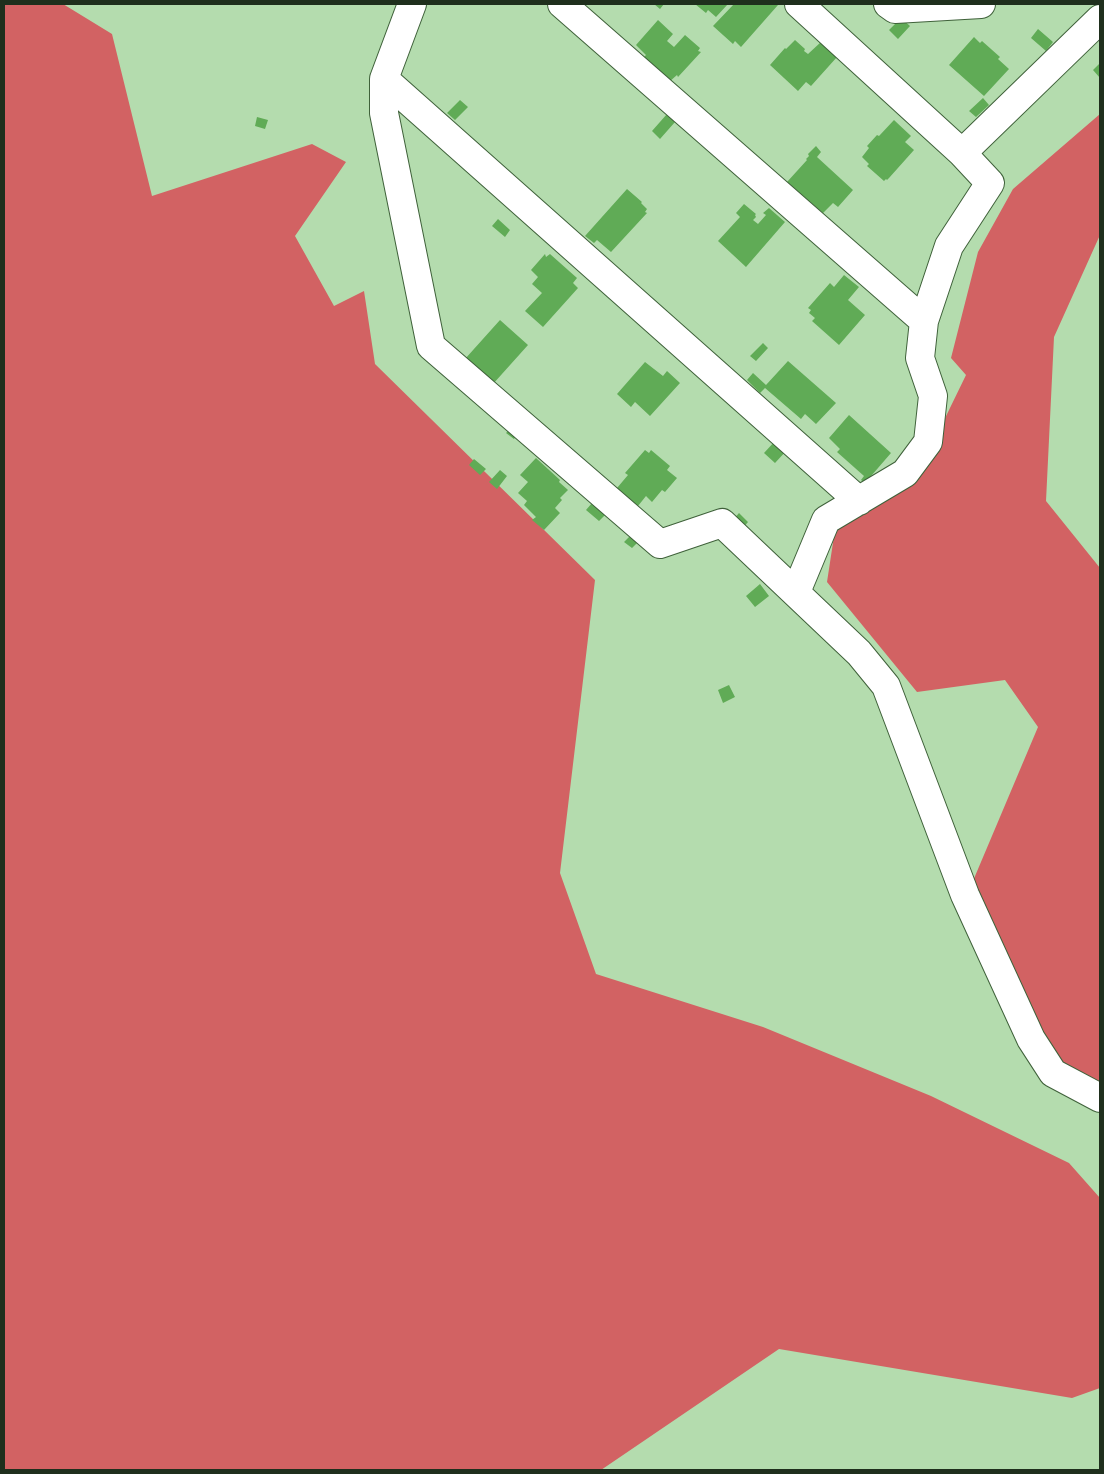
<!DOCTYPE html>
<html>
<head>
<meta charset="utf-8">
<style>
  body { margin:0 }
  #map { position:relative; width:1104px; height:1474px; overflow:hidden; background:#b4dcae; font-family:"Times New Roman",serif }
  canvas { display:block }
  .frame { position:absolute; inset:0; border:5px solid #1f2f1d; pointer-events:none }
</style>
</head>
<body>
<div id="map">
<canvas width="1104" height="1474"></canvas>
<div class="frame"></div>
</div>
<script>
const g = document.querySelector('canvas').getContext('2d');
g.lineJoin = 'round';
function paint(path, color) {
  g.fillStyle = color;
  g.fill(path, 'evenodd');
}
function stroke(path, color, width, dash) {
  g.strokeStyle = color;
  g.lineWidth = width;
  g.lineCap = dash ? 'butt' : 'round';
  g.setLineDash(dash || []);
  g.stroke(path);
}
paint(new Path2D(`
  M4,4h59l49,30 40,162 160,-52 34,18 -51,74 39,70 30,-15 11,73 220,216 -35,293 36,101 167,53 168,69 138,67 31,35v190l-28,10 -293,-49 -178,121h-597z
  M1100,114v121l-46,102 -8,164 54,67v523l-41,-23 -89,-180 68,-161 -33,-47 -88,12 -90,-110 9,-59 79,-43 51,-105 -15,-17 27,-106 35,-63z`), '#d26263');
paint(new Path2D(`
  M654,4h10l-4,5z
  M695,4h33l-12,13 -8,-7 -2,3z
  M734,4h42l2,1 -37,42 -6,-6 -2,3 -20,-18z
  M901,18l9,8 -12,13 -9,-9z
  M658,20l15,14 -6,7 7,6 11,-12 15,13 -2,3 3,1 -23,25 -1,-2 -8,7 -26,-24 3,-3 -10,-10z
  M1038,29l15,13 -7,9 -15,-13z
  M974,37l6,6 2,-2 18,16 -2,2 11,10 -25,27 -35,-31z
  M795,40l10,9 -1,2 4,3 13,-12 16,15 -26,29 -5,-4 -8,9 -28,-26 15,-17 1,1z
  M1100,63v15l-7,-8z
  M983,98l6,7 -13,12 -7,-6z
  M460,100l8,7 -13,13 -8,-7z
  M667,114l8,8 -15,17 -8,-8z
  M257,117l11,3 -3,9 -10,-3z
  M894,120l17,16 -6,6 9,8 -25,28 -2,2 -1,-1 -2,2 -17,-15 2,-2 -7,-7 7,-9 -2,-2 10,-11 2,1z
  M816,146l5,6 -4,5 36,33 -15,17 -5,-4 -10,10 -36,-31 20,-22 -1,-1 3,-3 -1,-2z
  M627,189l15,13 -1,1 6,6 -2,3 2,1 -36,39 -14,-12 -3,3 -9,-7z
  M744,204l12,10 -1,1 1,2 -3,3 5,4 8,-9 -3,-2 6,-5 16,14 -39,45 -28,-26 22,-24 -4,-4z
  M498,219l12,11 -5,7 -13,-11z
  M545,254l1,3 4,-3 27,24 -4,5 5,5 -35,39 -18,-16 17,-18 -10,-9 6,-7 -7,-7z
  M844,275l15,12 -11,13 17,15 -26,30 -27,-24 3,-3 -6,-5 2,-3 -3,-2 22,-25 4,4z
  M500,320l28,25 -35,39 -28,-25z
  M763,343l5,5 -12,13 -6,-5z
  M788,361l48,42 -20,21 -11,-10 -4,5 -36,-31 -5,5 -13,-13 6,-7 13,12z
  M645,362l18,14 4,-5 13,12 -30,33 -15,-14 -4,5 -14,-13z
  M849,415l42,38 -26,30 -4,-3 3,-4 -27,-24 3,-3 -11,-11z
  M510,429l7,6 -3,4 -8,-6z
  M776,440l11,10 -12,13 -11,-10z
  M645,450l4,3 2,-3 19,16 -3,4 10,8 -12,14 -3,-2 -10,12 -6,-6 -8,10 -21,-18 11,-13 -3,-2z
  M536,458l24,22 -1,2 9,8 -8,8 2,2 -7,8 5,5 -16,17 -12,-10 4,-3 -12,-12 3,-4 -9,-8 10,-11 -8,-7z
  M474,459l12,10 -6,6 -11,-10z
  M500,470l7,6 -10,13 -8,-7z
  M592,503l14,11 -7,7 -13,-11z
  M739,513l9,9 -6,7 -9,-9z
  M630,536l8,6 -6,6 -8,-6z
  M760,584l9,12 -14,11 -9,-11z
  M729,685l6,12 -12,6 -5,-13z`), '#60ab56');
const minor = new Path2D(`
  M412,4l-28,75v34l47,233 229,198 62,-21 137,130 27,33 79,209 66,144 22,34 47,25
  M562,4l362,317
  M888,4l7,5 86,-5
  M384,79l475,422
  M962,153l138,-134
  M796,592l30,-72 79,-47 23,-31 5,-46 -13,-38 4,-37 25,-75 41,-63 -28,-30 -163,-149`);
stroke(minor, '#3f613a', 30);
stroke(minor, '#fff', 28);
</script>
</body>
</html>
